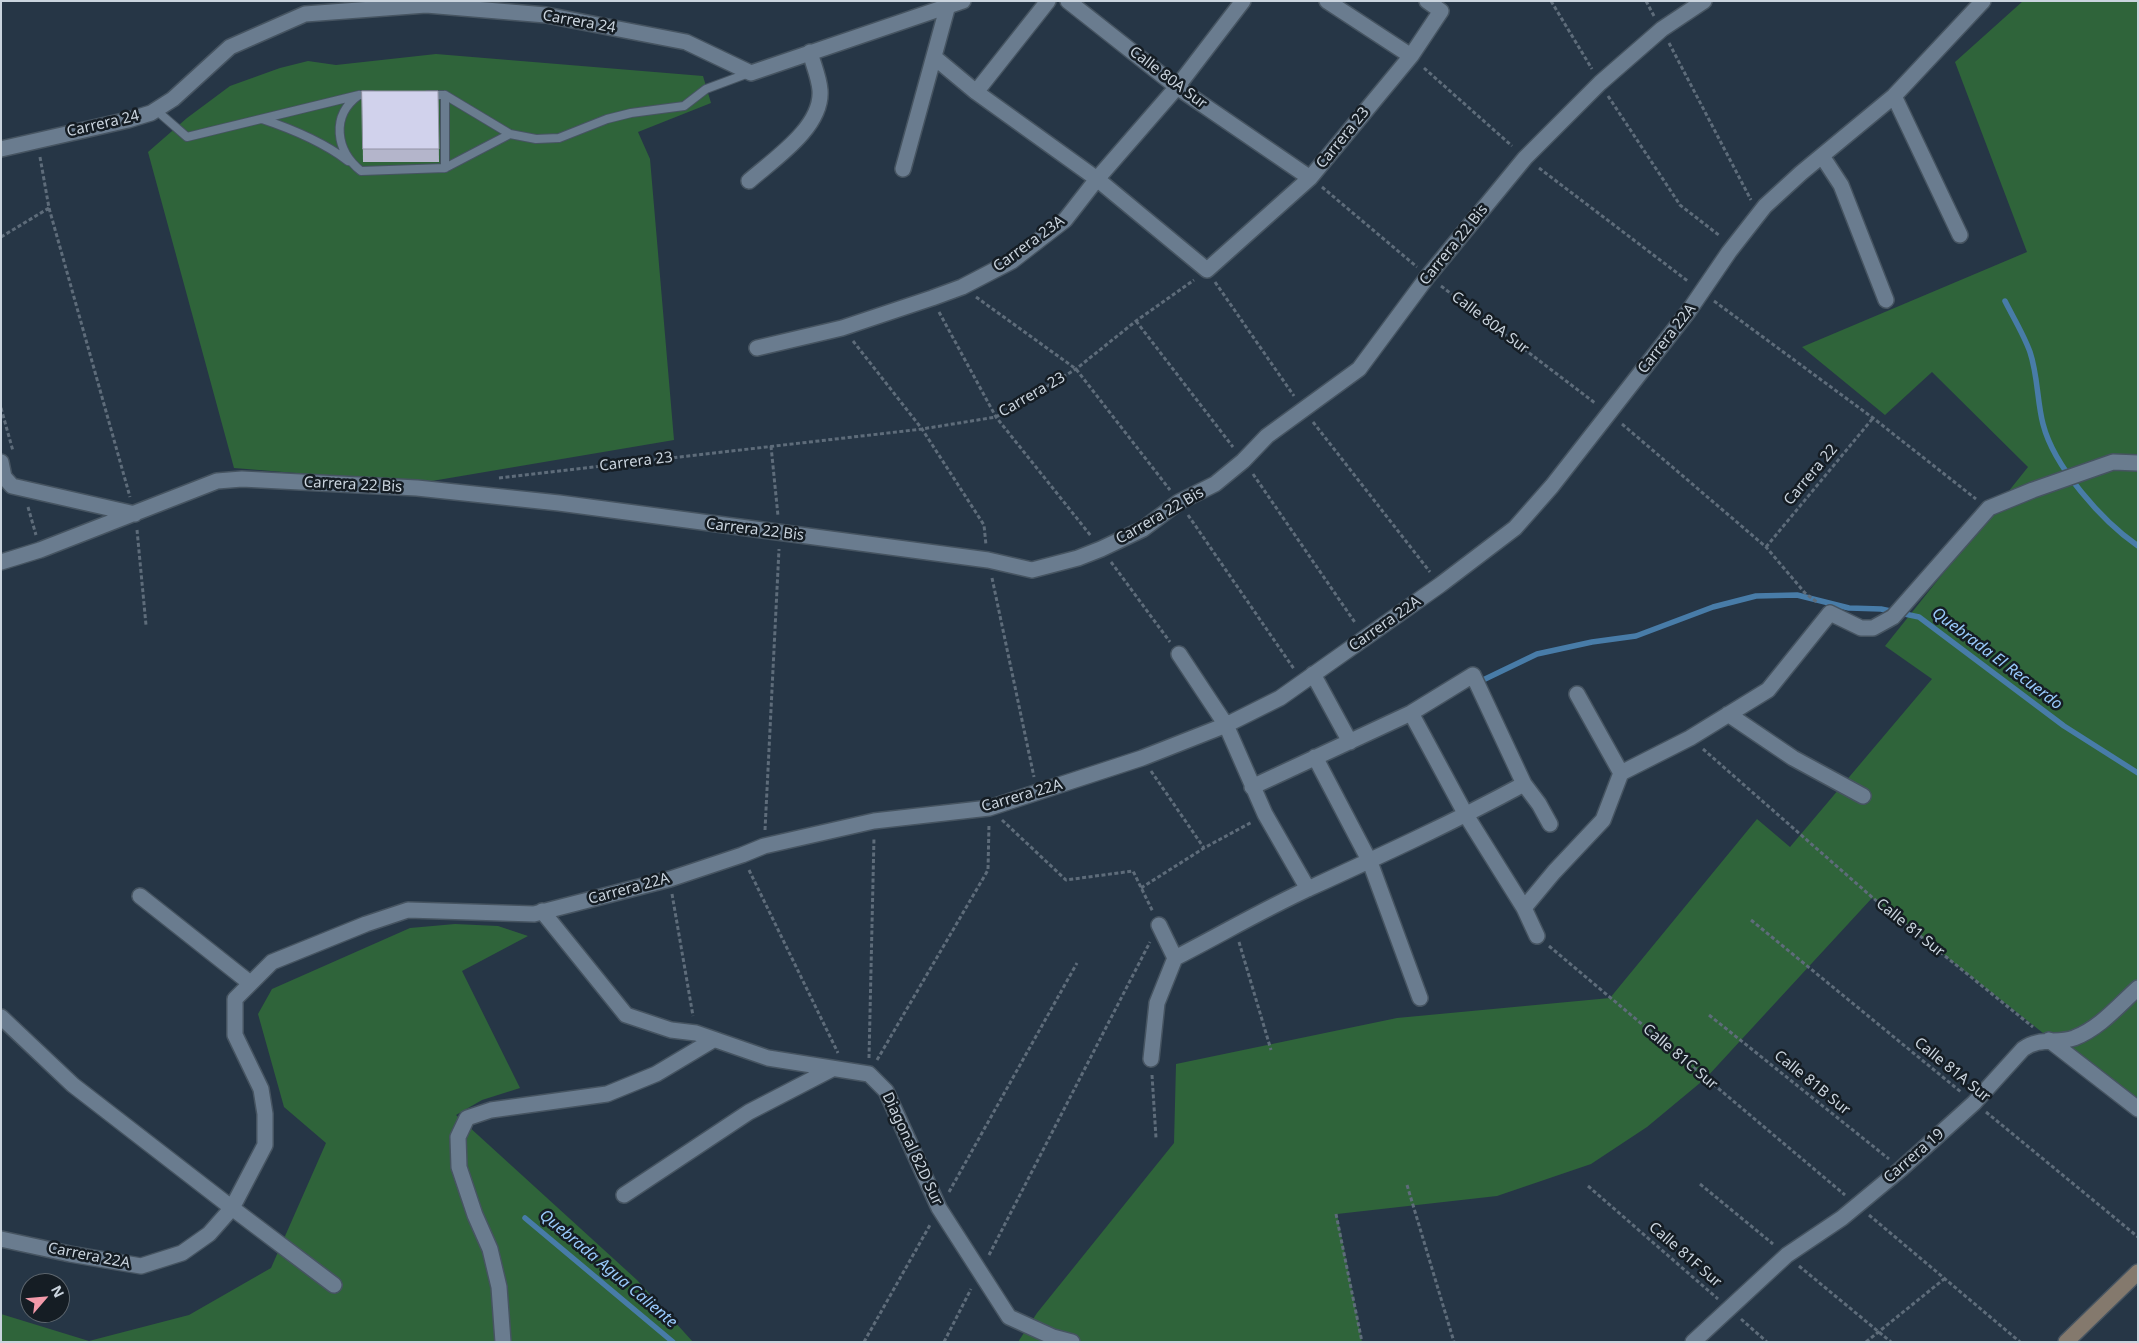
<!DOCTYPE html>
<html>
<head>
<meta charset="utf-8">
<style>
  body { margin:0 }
  #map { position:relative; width:2139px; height:1343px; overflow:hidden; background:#263646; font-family:"Noto Sans",sans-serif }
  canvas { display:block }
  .frame { position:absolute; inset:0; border:2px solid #cad4de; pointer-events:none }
  .north { position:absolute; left:20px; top:1273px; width:50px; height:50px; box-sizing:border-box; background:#151d24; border:1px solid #5d666e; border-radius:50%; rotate:63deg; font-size:14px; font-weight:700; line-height:20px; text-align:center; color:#cad4de }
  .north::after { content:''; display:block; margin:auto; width:18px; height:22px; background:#f39aaa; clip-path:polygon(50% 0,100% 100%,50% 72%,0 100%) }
</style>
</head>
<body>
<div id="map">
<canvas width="2139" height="1343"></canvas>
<div class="frame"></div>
<div class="north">N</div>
</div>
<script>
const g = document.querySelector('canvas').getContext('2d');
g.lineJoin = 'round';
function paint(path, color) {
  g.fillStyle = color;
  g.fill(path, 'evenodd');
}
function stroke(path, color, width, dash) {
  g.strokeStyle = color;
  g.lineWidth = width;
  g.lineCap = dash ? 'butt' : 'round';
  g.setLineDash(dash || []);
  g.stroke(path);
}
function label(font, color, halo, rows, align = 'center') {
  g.font = font + ' "Noto Sans",sans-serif';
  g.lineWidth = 5;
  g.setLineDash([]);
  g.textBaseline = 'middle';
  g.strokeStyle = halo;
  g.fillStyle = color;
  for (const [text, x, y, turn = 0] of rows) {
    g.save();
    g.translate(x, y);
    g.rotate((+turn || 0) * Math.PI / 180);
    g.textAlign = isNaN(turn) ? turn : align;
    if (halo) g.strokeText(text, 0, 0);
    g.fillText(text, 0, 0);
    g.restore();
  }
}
paint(new Path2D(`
  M2023,1h115v1107l-266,-210 -166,180 -59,49 -56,37 -94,32 -160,18 25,128h-344l19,-29 137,-170 2,-79 221,-46 213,-20 147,-179 33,28 142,-168 -47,-33 143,-179 -96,-95 -47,43 -83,-68 225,-95 -72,-190z
  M436,54l267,22 8,27 -73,29 12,27 24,281 -254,43 -186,-15 -86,-316 39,-34 43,-32 50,-18 28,-7 28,4z
  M455,924l43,2 30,10 -66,35 58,117 -38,12 -26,15 181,165 56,62h-692v-28l88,27 100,-26 82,-47 55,-125 -42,-36 -26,-93 14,-25 138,-61z`), '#2f643a');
stroke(new Path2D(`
  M2005,301c8,16 19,34 25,51 8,24 7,49 13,72 11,43 59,97 95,122
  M1483,680l54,-26 55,-12 44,-6 77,-29 43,-11 41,-1 52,13 32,1 38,8 145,109 74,47
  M525,1218l148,124`), '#487ca8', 5.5);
const lane = new Path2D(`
  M359,95c-29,21 -23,56 2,76l84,-3v-73h-17
  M445,95l65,39 -65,34
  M156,110l31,27 172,-42h13
  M262,119c30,10 60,22 86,42
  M510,134l26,5 23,-1 48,-19 24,-6 53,-7 22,-17 43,-16`);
const street = new Path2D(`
  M1068,1l109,86 133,91
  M1327,1l84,55
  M1427,1l14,10
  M934,57l42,35 121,87 110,91 103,-92 101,-122 30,-45
  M976,92l72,-91
  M1894,96l66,139
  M1,149l127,-29 23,-7 22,-14 57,-52 75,-33 121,-9 120,10 140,27 65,31 212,-72
  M1822,156l19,29 45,115
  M903,169l45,-164
  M749,181c25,-22 74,-54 71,-91 -1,-13 -7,-26 -10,-38
  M757,348l85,-20 90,-30 30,-11 50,-26 53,-41 32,-41 80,-92 66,-86
  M1,462l3,15 8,9 123,28
  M1,562l39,-12 177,-69 25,-2 175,9 142,15 429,57 44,10 46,-12 23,-9 42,-20 36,-27 36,-18 28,-23 24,-25 92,-67 69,-93 97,-118 75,-75 62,-54 42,-28
  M1179,654l47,71 39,89 43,75
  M1313,674l37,68
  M1411,713l55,102 58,93 13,28
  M1728,714l65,44 70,38
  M1315,757l55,105 50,136
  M1621,773l69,-35 78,-48 62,-77 31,15h12l20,-11 96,-109 44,-18 80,-28 25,1
  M1252,787l159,-74 62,-38 51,109 15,20 11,20
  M140,896l110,87
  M1524,908l30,-36 49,-52 18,-47 -44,-79
  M542,911l84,104 45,15 25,3 72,25 101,16 17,17 53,117 70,109 44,20 19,5
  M1159,925l16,33c45,-23 89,-49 135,-70 72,-33 144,-66 214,-104
  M1,1017l72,68 159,123 102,77
  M2049,1040l89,69
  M1151,1059l6,-56 18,-45
  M624,1195l125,-83 83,-43
  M1,1239l69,15 71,12 41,-13 27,-19 23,-26 33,-63v-31l-4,-25 -26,-54v-36l37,-37 94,-38 42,-14 126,4 136,-35 72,-24 22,-9 110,-25 115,-13 153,-50 84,-33 54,-27 160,-113 75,-57 37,-42 136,-174 41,-60 36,-46 36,-33 93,-77 89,-95
  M503,1342l-4,-55 -9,-38 -15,-34 -16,-48 -1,-30 9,-19 24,-8 116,-16 49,-20 57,-34
  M1693,1342l94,-87 55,-37 59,-49 73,-66 49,-54c16,-12 34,-5 51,-11 26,-10 44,-32 64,-50`);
const secondary = new Path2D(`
  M2066,1342l72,-70`);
stroke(lane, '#465461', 10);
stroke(street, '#465461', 18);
stroke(secondary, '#465461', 18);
stroke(new Path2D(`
  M1551,1l41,68
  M1646,1l8,15
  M1669,43l82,157
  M1424,68l88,78
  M1608,96l72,109 40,31
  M40,157l9,51 81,289
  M1539,168l150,114
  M1322,187l95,80
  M1,237l48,-29
  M1215,282l79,114
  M1441,286l154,117
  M976,297l100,72 94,121
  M1714,301l159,117 103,81
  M939,312l57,105 95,119
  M1136,321l97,126
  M853,341l69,88 62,96 2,20
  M1,408l12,43
  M1313,422l117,150
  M1622,424l144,123 39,46 13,10
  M771,446l7,70
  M1253,474l103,150
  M499,478l423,-49 74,-12 80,-48 60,-48 58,-41
  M28,507l8,28
  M1188,515l106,154
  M137,530l9,95
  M1766,547l107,-129
  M1111,562l59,80
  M992,578l42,199
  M1703,749l170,149 160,129
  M1151,771l53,77
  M1002,820l64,60 67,-9 20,41
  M765,830l14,-281
  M749,870l89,183
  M1141,888l63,-40 48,-26
  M672,894l21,122
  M1751,920l210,172
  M1239,942l32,108
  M1549,946l296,249
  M1709,1015l180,144
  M869,1058l5,-221
  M877,1060l111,-190 1,-46
  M1152,1075l4,63
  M1986,1112l152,125
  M1700,1184l73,60
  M1407,1185l47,157
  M1588,1186l130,113
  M949,1192l128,-229
  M1336,1214l26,128
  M1869,1215l151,127
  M989,1255l161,-313
  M1799,1266l92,76
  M1741,1319l26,23
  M864,1342l66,-117
  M944,1342l27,-53
  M1866,1342l78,-63`), '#5e6c7a', 3, [4, 2.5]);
stroke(lane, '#6a7c8f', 8);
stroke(street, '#6a7c8f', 15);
stroke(secondary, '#84796d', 15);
paint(new Path2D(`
  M362,91h76l1,71h-76z`), '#b4b5cb');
const building = new Path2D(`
  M362,91h76l1,58h-76z`);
paint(building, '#d1d2ec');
stroke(building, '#9293a5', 1);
label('15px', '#cad4de', '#151d24', [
  ["Carrera 24",579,22,10],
  ["Calle 80A Sur",1168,78,37],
  ["Carrera 24",103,124,-13],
  ["Carrera 23",1343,138,-51],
  ["Carrera 23A",1029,244,-36],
  ["Carrera 22 Bis",1454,245,-51],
  ["Calle 80A Sur",1490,323,37],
  ["Carrera 22A",1667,339,-52],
  ["Carrera 23",1032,395,-30],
  ["Carrera 23",636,462,-7],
  ["Carrera 22",1811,475,-50],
  ["Carrera 22 Bis",353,485,3],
  ["Carrera 22 Bis",1160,516,-30],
  ["Carrera 22 Bis",755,530,7],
  ["Carrera 22A",1385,624,-35],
  ["Carrera 22A",1022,796,-16],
  ["Carrera 22A",629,889,-15],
  ["Calle 81 Sur",1910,928,39],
  ["Calle 81C Sur",1680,1057,40],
  ["Calle 81A Sur",1952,1070,39],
  ["Calle 81B Sur",1812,1083,39],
  ["Diagonal 82D Sur",912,1149,65],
  ["Carrera 19",1914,1156,-41],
  ["Calle 81F Sur",1685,1255,41],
  ["Carrera 22A",89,1256,11]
]);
label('italic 16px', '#99cafc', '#151d24', [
  ["Quebrada El Recuerdo",1997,659,37],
  ["Quebrada Agua Caliente",608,1269,40]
]);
</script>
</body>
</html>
